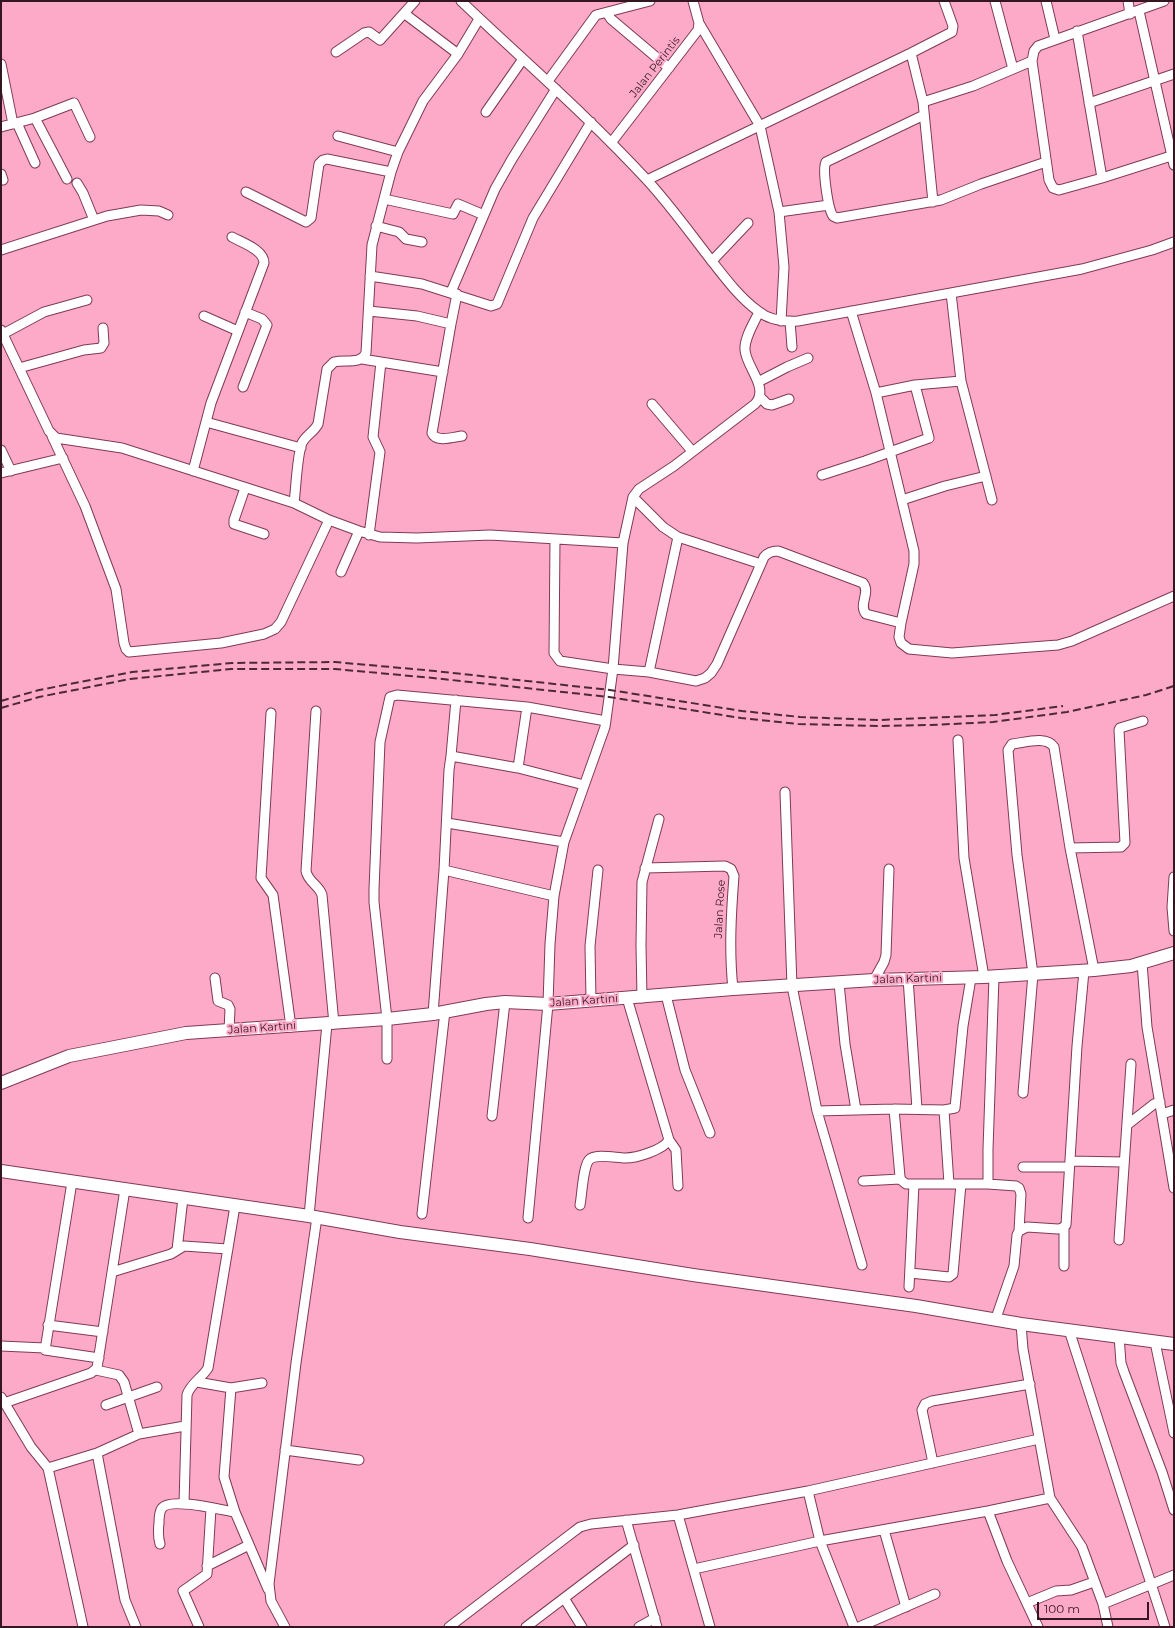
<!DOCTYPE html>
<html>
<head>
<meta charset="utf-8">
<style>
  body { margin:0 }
  #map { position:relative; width:1175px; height:1628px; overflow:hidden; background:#fdaac8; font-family:Montserrat,sans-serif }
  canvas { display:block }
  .frame { position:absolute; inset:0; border:2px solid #341622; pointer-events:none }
  .scale { position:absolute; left:1037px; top:1602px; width:112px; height:18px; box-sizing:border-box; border:2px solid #341622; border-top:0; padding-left:5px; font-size:12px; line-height:14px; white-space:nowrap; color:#341622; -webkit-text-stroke:3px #fdaac8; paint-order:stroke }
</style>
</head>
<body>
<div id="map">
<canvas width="1175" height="1628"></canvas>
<div class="frame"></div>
<div class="scale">100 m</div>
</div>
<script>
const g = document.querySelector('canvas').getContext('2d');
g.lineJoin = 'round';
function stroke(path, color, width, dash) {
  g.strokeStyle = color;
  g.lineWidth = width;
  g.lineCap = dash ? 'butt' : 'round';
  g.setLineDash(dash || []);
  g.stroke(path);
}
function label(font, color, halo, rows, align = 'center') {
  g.font = font + ' Montserrat,sans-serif';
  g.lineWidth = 4;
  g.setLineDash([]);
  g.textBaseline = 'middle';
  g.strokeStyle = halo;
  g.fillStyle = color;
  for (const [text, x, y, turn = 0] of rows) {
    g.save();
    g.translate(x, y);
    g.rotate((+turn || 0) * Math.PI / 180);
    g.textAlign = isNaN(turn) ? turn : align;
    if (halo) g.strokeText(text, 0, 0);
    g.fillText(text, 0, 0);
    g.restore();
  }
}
const street = new Path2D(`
  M461,1c62,59 127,115 186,179 23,25 43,53 64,80 14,18 29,38 47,51 11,9 26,11 40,10l284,-52 70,-19 22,-8
  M995,1l18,68
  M1046,1l9,38
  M1128,1l2,13
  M1164,1l-126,45 -4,5 -2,10 17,119 4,8 6,2 43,-12 72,-23
  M1139,11l35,154
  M607,13l4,6 58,49
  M405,14l53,40
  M699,23l61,103 19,86 5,55 -3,54
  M1077,31l25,147
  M336,52l28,-19 5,-1 11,8 35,-39
  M911,53l12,49 10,100
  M1,64l12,60
  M548,81l48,-66 54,-14
  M923,102l50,-16 59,-25
  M1089,103l85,-29
  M486,112l37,-53
  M924,115l-98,47c-4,7 2,47 7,54l4,2 104,-18 40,-16 65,-22
  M35,118l32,61
  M17,123l18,40
  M1,127l34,-9 39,-15 16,34
  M338,136l60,16
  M611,143l87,-113 1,-7 -6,-22
  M1,174l2,6
  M647,180l264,-127 41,-21 1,-6 -9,-25
  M77,183l6,10 11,27
  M246,192l60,30 5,-4 8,-54 4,-4 4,-1 64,13
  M384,199l69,15 5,-10 26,11
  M779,212l50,-7
  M376,226l23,6 7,7 16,3
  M1,250l106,-34 34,-6 18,1 9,4
  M712,261l36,-38
  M370,276l52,8 69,22 6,-2 36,-86 58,-96
  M451,292l44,-103 17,-30 44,-70
  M951,293l10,88 31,119
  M457,294l-6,30 -19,109c4,10 22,4 30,3
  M369,311l48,5 34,8
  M851,311l25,82 38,158v13l-13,59 -2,14 2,6 8,6 43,4 106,-8 14,-4 102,-45
  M204,316l34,15
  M790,321l2,26
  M1,330l48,101 7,7 66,10 172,55 35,17 30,11 21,6 37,1 73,-3 133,8
  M3,334l41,-22 43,-12
  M362,359l81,13
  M19,368l65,-18 17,-2 3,-5 -1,-15
  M758,382l29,-15 21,-9
  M243,387l24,-62 -5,-6 -17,-7
  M876,393l39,-8 46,-4
  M760,397l7,7 5,1 17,-6
  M652,404l40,47
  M206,422l95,26
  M52,436l33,70 31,83 8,54 2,6 3,3 92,-9 43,-9 11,-5 6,-7 48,-102
  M1,450l10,21
  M193,471l18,-68 53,-140c0,-13 -21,-20 -32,-26
  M1,473l62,-15
  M822,475l43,-14 64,-23 -14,-53
  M245,488l-11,32v4l30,10
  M633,497l30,30 15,10 83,27
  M902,500l43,-14 41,-10
  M294,503c2,-14 3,-48 8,-60 4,-8 12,-11 16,-19l9,-55 7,-7c11,-3 27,3 32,-9l6,-108 19,-73 7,-20 25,-51 35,-47 21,-35
  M369,535l11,-83 -7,-15 8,-75
  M555,539l-1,114 6,8 53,8 36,3 47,9 9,-3 6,-5 6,-9 47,-107c4,-5 8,-6 14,-6l85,32c8,10 -5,21 3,31l35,9
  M341,572l18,-41
  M649,672l29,-135
  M316,711l-10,160c2,11 13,14 16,24l12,129
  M271,713l-10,165 12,17 18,132
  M958,740l6,118 20,119
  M451,756l5,-56
  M518,768l9,-61
  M785,792l7,194 25,125 45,154
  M447,823l117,19
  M1070,848l51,-1 4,-4 -6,-113 1,-2 23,-7
  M645,868l80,-2 6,3 3,7c-3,39 -5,75 -1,113
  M444,870l110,26
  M1174,877l-2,30 2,24
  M1142,963l5,64 27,161
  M215,978l3,23 10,4 2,4 -1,22
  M908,978l9,131
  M874,980l10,-18 2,-7 3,-86
  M839,983l6,61 11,66
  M666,995l19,75 25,63
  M642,998l-1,-53 1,-63 17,-63
  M591,1000l-1,-54 8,-76
  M433,1014l11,-144 5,-100 2,-14 67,12 66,17
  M387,1059v-40l-13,-117v-13l6,-147 10,-45 7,-2 130,12 79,14
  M1023,1093l10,-119 -16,-119 -9,-105 4,-6c12,-1 34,-9 42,3l16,101 24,122
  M894,1109l6,68 1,3 5,4h82l28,2 3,2 2,6 -2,37
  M944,1110l5,74
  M817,1111l77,-2 50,1 11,-2 8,-82 8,-48
  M1162,1114l12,-4
  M492,1116l13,-114
  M1127,1125l27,-21 6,-2
  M669,1140l7,10 2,36
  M1070,1161l54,1
  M1023,1167h46
  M863,1181l37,-2
  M72,1182l-27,168 54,8
  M988,1184v-35l6,-172
  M580,1205c2,-10 3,-38 9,-45 6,-7 27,-2 36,-2 12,0 38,-8 44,-18l-42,-142
  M422,1214l23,-203
  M309,1216l18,-192
  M528,1218l20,-214 2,-60 4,-48 10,-54 41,-115 8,-58 10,-126 10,-46 6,-8 35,-23 81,-62c15,-16 -9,-37 -10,-54 -1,-12 9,-27 14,-38
  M1119,1240l12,-176
  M177,1250l6,-52
  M1064,1266v-39
  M112,1272l59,-18 13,-8 44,3
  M910,1273l39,4 4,-3 8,-90
  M909,1287l5,-103
  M996,1318l18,-52 3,-31 2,-4 8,-4 31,2 4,-1 4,-3 11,-179 7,-75
  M1021,1324l2,25 27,149 32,49 21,57 5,23
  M48,1325l55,7
  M1069,1330l96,297
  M1119,1336l2,27 3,9 38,100 12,38
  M1155,1342l19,91
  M1,1346l44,2
  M96,1370l23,5 5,7 15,52
  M197,1382l34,6 31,-5
  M231,1388l-7,89 11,35 33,77
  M1,1397l30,50 17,21 35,159
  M4,1403l87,-30 6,-5 28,-179
  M106,1405l51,-18
  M285,1450l74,10
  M97,1453l28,147 11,27
  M933,1463l-11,-53 3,-6 7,-3 98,-17
  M48,1468l49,-15 42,-19 46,-8
  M808,1491l12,50 34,86
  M184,1504l3,-109c3,-11 15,-17 21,-27l27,-162
  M988,1511l19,50 31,66
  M678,1515l32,112
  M626,1520l31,107
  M884,1530l22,77
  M160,1544c-2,-7 -2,-13 -1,-21 0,-4 0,-11 3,-15 9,-11 59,2 73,4
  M207,1566l42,-21
  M694,1569l126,-28 168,-30 62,-13
  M564,1598l18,29
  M1027,1603l29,-12 15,-1 23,-8
  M1103,1604l71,-29
  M199,1627l-16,-36 24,-17 4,-66
  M285,1627l-14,-26 -2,-17 27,-221 21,-146
  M449,1627l123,-94 8,-6 11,-3 87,-9 130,-24 231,-52
  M526,1627l108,-82
  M639,1627l16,-9
  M859,1627l76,-33`);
const secondary = new Path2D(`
  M1,1083l68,-27 117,-23 201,-14 46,-5 53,-10 19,-2 43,2 185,-15 141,-9 110,-3 110,-7 37,-4 43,-13
  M1,1171l308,45 91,16 130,17 163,26 223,31 105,18 153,20`);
stroke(street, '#803957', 11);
stroke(secondary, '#803957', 14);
stroke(street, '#fff', 9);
stroke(secondary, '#fff', 12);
stroke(new Path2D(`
  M1,701l38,-11 93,-18 100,-9 103,-1 100,9 175,19 132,21 58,6 79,3 116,-5 68,-9
  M1,708l38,-11 91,-18 101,-10h104l98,9 176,19 132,21 57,6 80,2 53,-1 62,-3 74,-10 79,-17 28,-9`), '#4d2837', 2, [8, 4]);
label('11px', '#341622', '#fdaac8', [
  ["Jalan Perintis",655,67,-52],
  ["Jalan Rose",720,909,-87],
  ["Jalan Kartini",908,979,-2],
  ["Jalan Kartini",584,1001,-4],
  ["Jalan Kartini",262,1028,-4]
]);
</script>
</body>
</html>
